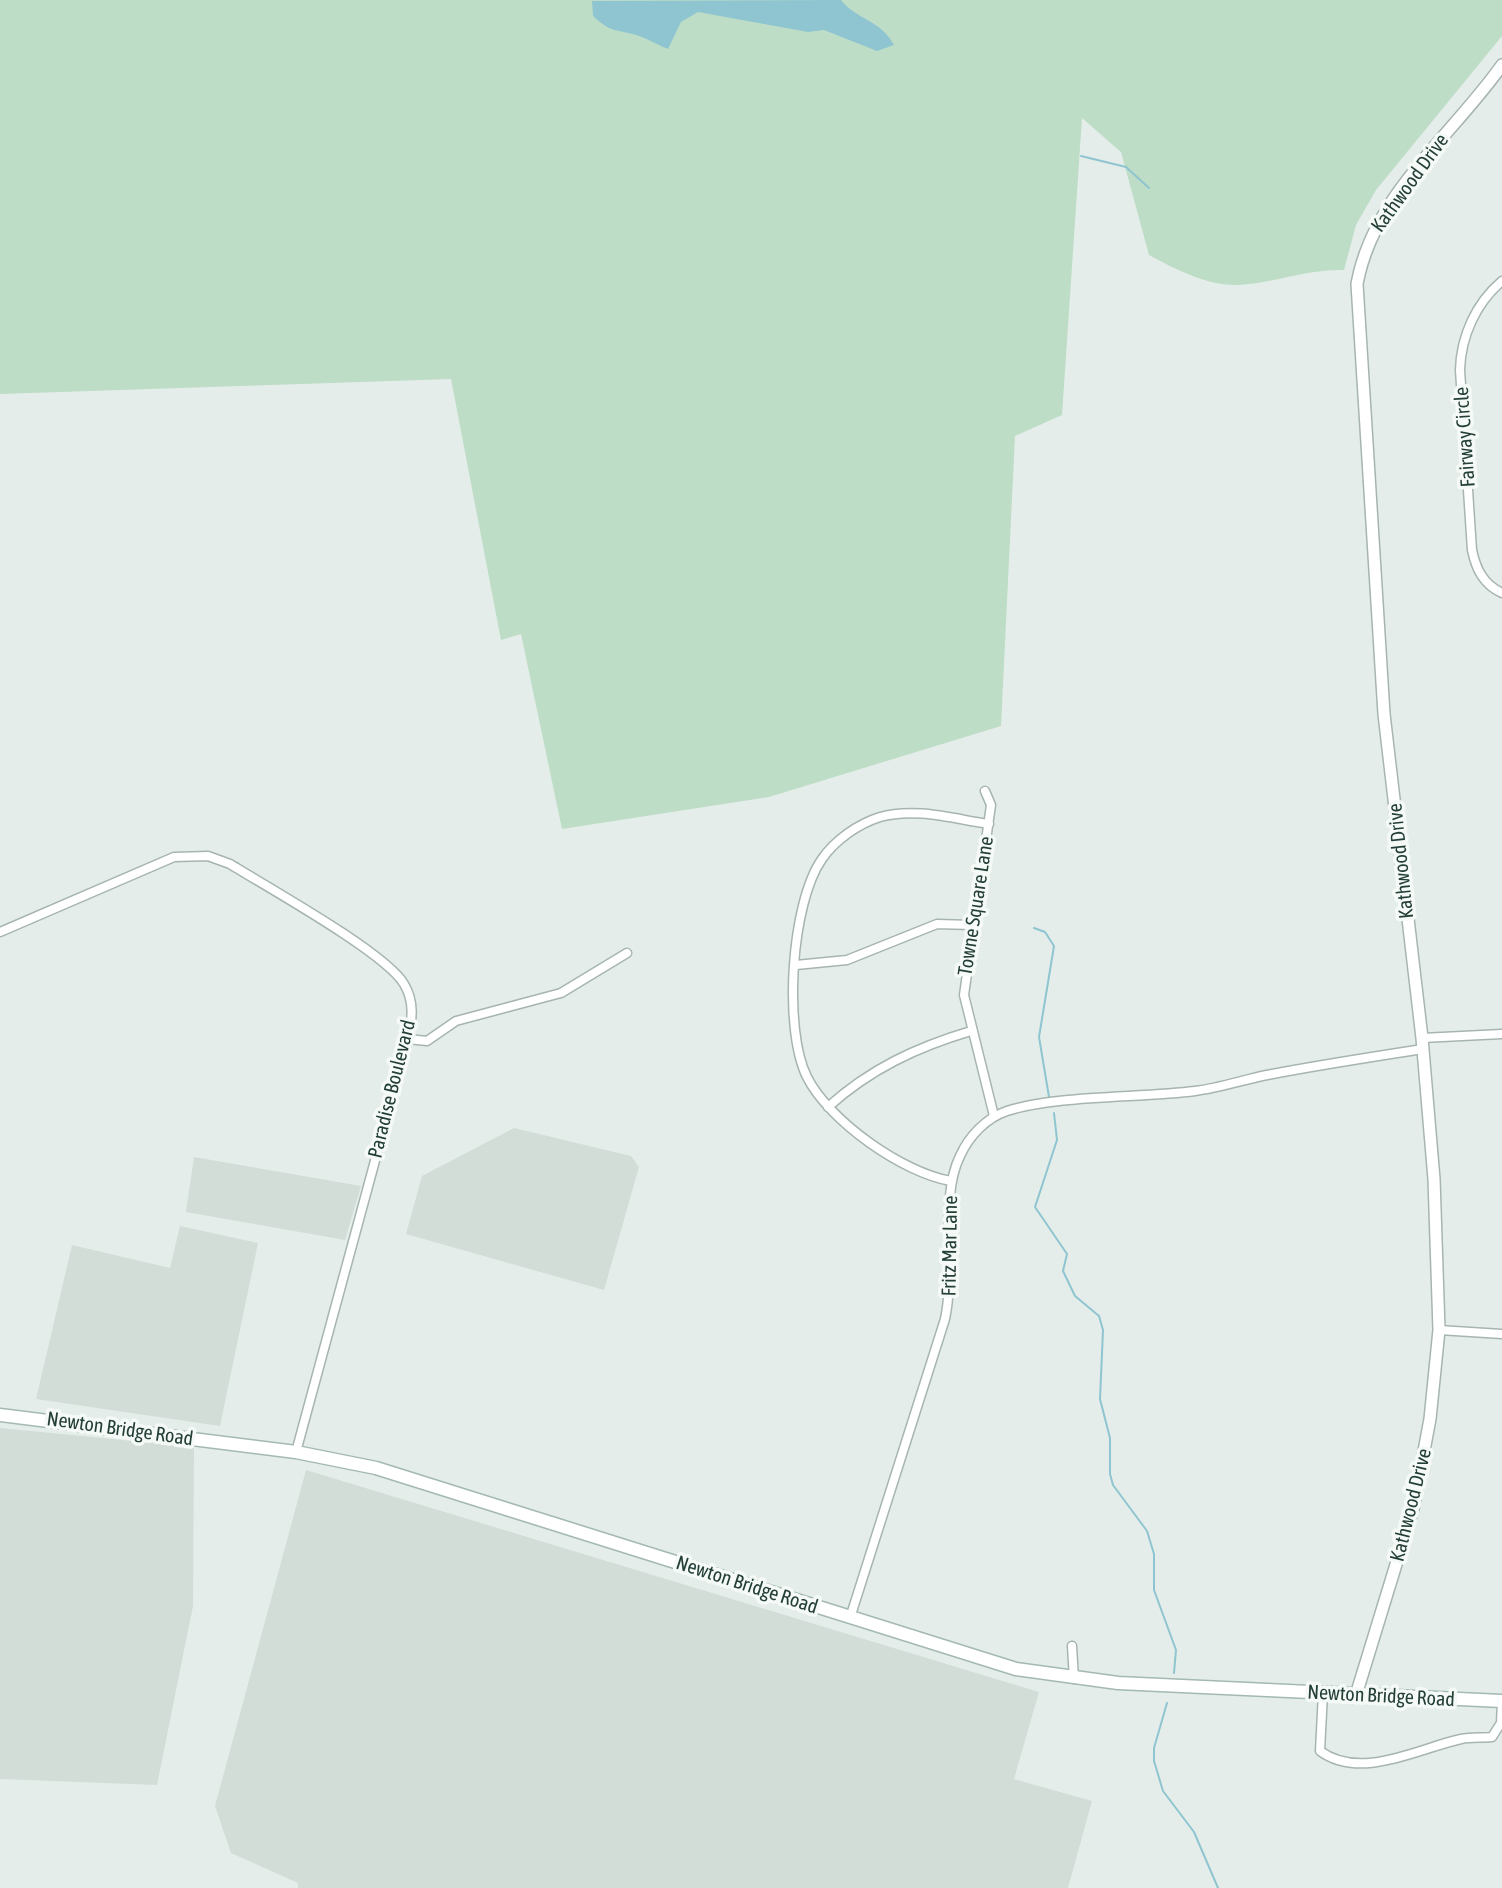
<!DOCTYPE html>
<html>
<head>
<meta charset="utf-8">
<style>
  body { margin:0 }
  canvas { display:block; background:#e4ede9 }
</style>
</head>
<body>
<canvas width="1502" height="1888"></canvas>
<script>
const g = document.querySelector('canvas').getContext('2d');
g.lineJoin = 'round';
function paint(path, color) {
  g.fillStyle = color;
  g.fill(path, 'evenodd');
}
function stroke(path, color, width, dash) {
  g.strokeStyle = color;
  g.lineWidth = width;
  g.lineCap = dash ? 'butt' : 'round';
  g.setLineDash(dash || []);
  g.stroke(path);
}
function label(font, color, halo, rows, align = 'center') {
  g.font = font + ' "Asap Condensed",sans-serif';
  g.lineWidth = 7;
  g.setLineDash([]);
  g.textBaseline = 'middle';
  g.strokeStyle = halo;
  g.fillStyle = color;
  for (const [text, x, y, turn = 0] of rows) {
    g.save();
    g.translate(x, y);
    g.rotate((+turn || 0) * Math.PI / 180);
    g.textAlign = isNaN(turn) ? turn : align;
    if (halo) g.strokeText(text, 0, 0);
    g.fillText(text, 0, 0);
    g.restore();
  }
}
paint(new Path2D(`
  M514,1128l117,28 8,11 -35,123 -198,-56 16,-58z
  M194,1157l167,29 -16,54 -159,-28z
  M180,1226l78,17 -38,183 -184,-27 36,-154 98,23z
  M0,1428l194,19 -1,159 -36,179 -157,-6z
  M306,1470l733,222 -25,87 78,22 -24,87h-770v-5l-67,-30 -16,-47z`), '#d2ddd8');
paint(new Path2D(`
  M0,0h1502v36l-126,154 -20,35 -12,45c-37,-1 -70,13 -106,15 -31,1 -63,-16 -89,-30l-28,-103 -39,-34 -20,297 -47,21 -14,290 -232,71 -207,32 -41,-195 -20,6 -50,-261 -451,15z`), '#beddc7');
paint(new Path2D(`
  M841,0c16,20 40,20 53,45l-17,6 -53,-21 -16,2 -110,-20 -17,10 -13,27c-11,-4 -21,-11 -32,-14 -20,-6 -25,-2 -43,-19l-1,-15z`), '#8fc5d0');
stroke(new Path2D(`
  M1081,156l45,11 23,21
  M1034,928l11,4 9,14 -15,91 10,60
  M1054,1113l3,27 -22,67 32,47 -4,17 12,25 24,20 4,14 -3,69 10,39v36l3,11 34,46 7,23v36l22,60 -2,23
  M1167,1703l-13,45v13l9,30 31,41 24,56`), '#8fc5d0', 2);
const minor = new Path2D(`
  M1502,281c-26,22 -41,55 -42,89l12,180c4,19 11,34 30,43
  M985,791l6,14 -27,190 30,121
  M0,932l174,-75 34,-1 22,8c37,23 156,89 174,120 11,18 8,36 4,55l-112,413
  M796,965l51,-5 90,-36 35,1
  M1422,1038l80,-4
  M408,1039l19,2 29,-20 105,-28 66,-40
  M828,1107c42,-38 89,-60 143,-76
  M951,1181c-48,-8 -122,-60 -144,-104 -24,-48 -16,-174 15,-218 13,-19 36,-35 58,-42 35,-10 74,2 109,7
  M1439,1330l63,4
  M850,1618l95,-299c11,-51 -6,-121 15,-163 9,-20 26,-38 47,-45 49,-16 134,-13 188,-20 24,-3 48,-11 72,-16 52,-10 104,-18 156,-26
  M1072,1646l2,33
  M1323,1693l-3,58c41,30 99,-3 141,-12 10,-2 21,-1 31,-2l9,-14 1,-21`);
const tertiary = new Path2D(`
  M1356,1695l57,-186 17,-90 9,-89 -5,-151 -12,-141 -38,-324 -27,-430c16,-89 95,-148 145,-219`);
const secondary = new Path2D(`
  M0,1415l296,37 80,16 640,201 102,14 384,18`);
stroke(minor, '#a7b5b0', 11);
stroke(tertiary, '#a7b5b0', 14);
stroke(secondary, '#a3b9b1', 15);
stroke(minor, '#fff', 8);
stroke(tertiary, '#fff', 11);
stroke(secondary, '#fff', 12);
label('20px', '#243f38', '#f5faf7', [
  ["Kathwood Drive",1410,183,-54],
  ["Fairway Circle",1465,437,-94],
  ["Kathwood Drive",1401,861,-96],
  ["Towne Square Lane",976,906,-81],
  ["Paradise Boulevard",392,1089,-76],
  ["Fritz Mar Lane",950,1246,-89],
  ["Newton Bridge Road",120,1429,8],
  ["Kathwood Drive",1411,1505,-76],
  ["Newton Bridge Road",747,1585,18],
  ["Newton Bridge Road",1381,1696,3]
]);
</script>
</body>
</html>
